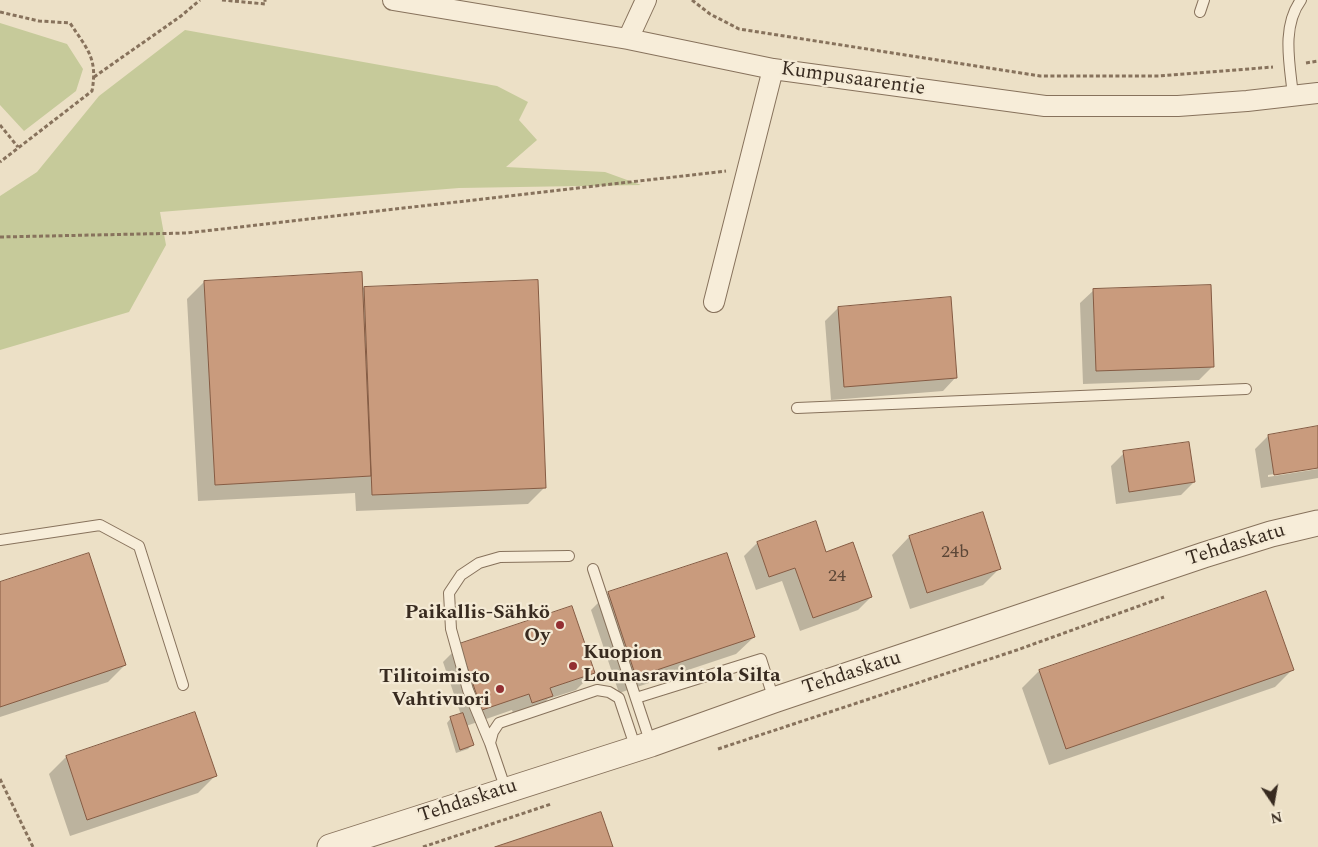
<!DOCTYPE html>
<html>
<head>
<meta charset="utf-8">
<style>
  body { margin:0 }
  #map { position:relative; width:1318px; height:847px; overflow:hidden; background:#ece0c6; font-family:Spectral,serif }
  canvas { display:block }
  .north { position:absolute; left:1248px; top:777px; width:50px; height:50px; -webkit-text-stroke:4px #f4ead5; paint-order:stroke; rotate:168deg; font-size:14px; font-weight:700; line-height:20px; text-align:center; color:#382b20 }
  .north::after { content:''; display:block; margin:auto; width:18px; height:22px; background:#382b20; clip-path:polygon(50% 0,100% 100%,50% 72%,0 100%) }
</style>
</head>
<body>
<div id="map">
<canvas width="1318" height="847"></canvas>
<div class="north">N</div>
</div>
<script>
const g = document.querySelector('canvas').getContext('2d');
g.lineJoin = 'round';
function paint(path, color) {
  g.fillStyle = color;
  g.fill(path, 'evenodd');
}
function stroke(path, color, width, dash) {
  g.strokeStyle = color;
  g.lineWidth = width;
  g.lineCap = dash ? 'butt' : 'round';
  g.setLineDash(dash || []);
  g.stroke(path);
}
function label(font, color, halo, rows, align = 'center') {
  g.font = font + ' Spectral,serif';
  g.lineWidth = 4.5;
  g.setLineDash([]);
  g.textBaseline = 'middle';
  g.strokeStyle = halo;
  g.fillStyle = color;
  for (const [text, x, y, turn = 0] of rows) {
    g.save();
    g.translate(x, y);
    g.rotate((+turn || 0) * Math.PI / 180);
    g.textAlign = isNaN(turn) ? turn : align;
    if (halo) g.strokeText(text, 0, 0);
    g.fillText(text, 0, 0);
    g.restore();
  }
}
paint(new Path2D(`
  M0,23l67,21 16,25 -7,22 -52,40 -24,-26z
  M185,30l312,56 31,16 -9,18 18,20 -31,27 99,5 36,13 -182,3 -299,24 6,33 -37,67 -129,38v-154l37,-24 62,-76z`), '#c6ca9a');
paint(new Path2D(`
  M361,273l2,15 174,-7 8,206 -17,17 -172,7 -1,-18 -157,8 -11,-202 17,-17z
  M1094,290l118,77 -13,13 -116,4 -3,-81z
  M838,308l118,69 -13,14 -112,9 -6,-79z
  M1318,428v39l-50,8v2l50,-8v9l-57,10 -6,-39 13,-13z
  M1124,453l70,29 -13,13 -65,9 -5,-38z
  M982,514l18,54 -17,17 -73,24 -18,-54 17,-18z
  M757,543l69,10 45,44 -13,13 -58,21 -18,-50 -26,9 -12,-34z
  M0,583l125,82 -17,17 -108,35z
  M608,593l146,44 -18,17 -117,39 -28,-83z
  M1265,593l27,77 -17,17 -226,78 -27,-77 17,-17z
  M460,645l133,28 -17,17 -28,9 -14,14 -19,6 -3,-9 -46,16 6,19 -4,4 -12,4 -9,-30 4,-5 10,-3 -18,-53z
  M194,714l21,62 -17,17 -128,43 -21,-62 17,-17z`), '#0003');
const building = new Path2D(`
  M362,272l9,204 -156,9 -11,-204z
  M538,280l8,208 -174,7 -8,-208z
  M1211,285l3,82 -118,4 -3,-82z
  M951,297l6,81 -113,9 -6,-80z
  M1318,426v42l-44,7 -6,-40z
  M1189,442l6,40 -66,10 -6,-41z
  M983,512l18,57 -74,24 -18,-57z
  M816,521l10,31 27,-10 19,55 -59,21 -18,-50 -26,9 -12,-35z
  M89,553l37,112 -126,42v-125z
  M727,553l28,84 -119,40 -28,-85z
  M1266,591l28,79 -228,79 -27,-79z
  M572,606l23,67 -45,15 3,8 -21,7 -3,-9 -47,16 -23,-66z
  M195,712l22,64 -130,44 -21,-64z
  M463,713l11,32 -14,5 -10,-33z
  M601,812l12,35h-118z`);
paint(building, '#c99b7d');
stroke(building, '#855b43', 1);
const service = new Path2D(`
  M1200,12l4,-12
  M1293,96c-3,-31 -12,-69 8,-96
  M797,408l449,-19
  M0,540l100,-15 39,21 44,139
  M593,569l58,175
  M636,698l125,-39 13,41
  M490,743l-22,-53 -17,-61 -2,-36 12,-18 18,-12 21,-6 69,-1
  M506,790l-16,-47 3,-11 6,-9 98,-33 12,2 10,6 17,51`);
const minor = new Path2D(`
  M393,0l235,39 145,30 272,37h133l69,-5 71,-8
  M628,39l18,-39
  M714,302l59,-233`);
const tertiary = new Path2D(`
  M330,847l321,-103 123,-44 430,-145 67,-21 47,-11`);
stroke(service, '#87725c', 12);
stroke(minor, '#87725c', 22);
stroke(tertiary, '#87725c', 27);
stroke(new Path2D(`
  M222,0l43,4v-4
  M692,0l18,14 29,15 301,47h119l114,-9
  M0,12l39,9 31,2c17,26 28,35 22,68l-92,71
  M1306,63l12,-2
  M94,77l87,-61 19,-16
  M0,125l18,22
  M0,237l187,-4 539,-62
  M718,749l299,-99 147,-53
  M0,779l33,68
  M423,847l128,-43`), '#87725c', 3, [4, 2.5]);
stroke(service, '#f7edd9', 10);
stroke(minor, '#f7edd9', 20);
stroke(tertiary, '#f7edd9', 25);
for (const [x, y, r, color] of [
  [560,625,5,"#932f32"],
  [573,666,5,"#932f32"],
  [500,689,5,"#932f32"]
]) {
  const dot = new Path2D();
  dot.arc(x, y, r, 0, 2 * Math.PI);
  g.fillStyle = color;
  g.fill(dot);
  stroke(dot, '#f4ead5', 2);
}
label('18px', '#5c4737', null, [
  ["24b",955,553],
  ["24",837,577]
]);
label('20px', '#382b20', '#f4ead5', [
  ["Kumpusaarentie",853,80,8],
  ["Tehdaskatu",1236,546,-17],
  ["Tehdaskatu",852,674,-18],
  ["Tehdaskatu",468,802,-18]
]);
label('bold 20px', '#382b20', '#f4ead5', [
  ["Paikallis-Sähkö",550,614],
  ["Oy",550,637],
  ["Kuopion",583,654,"left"],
  ["Lounasravintola Silta",583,677,"left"],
  ["Tilitoimisto",490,678],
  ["Vahtivuori",490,701]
], 'right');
</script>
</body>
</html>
